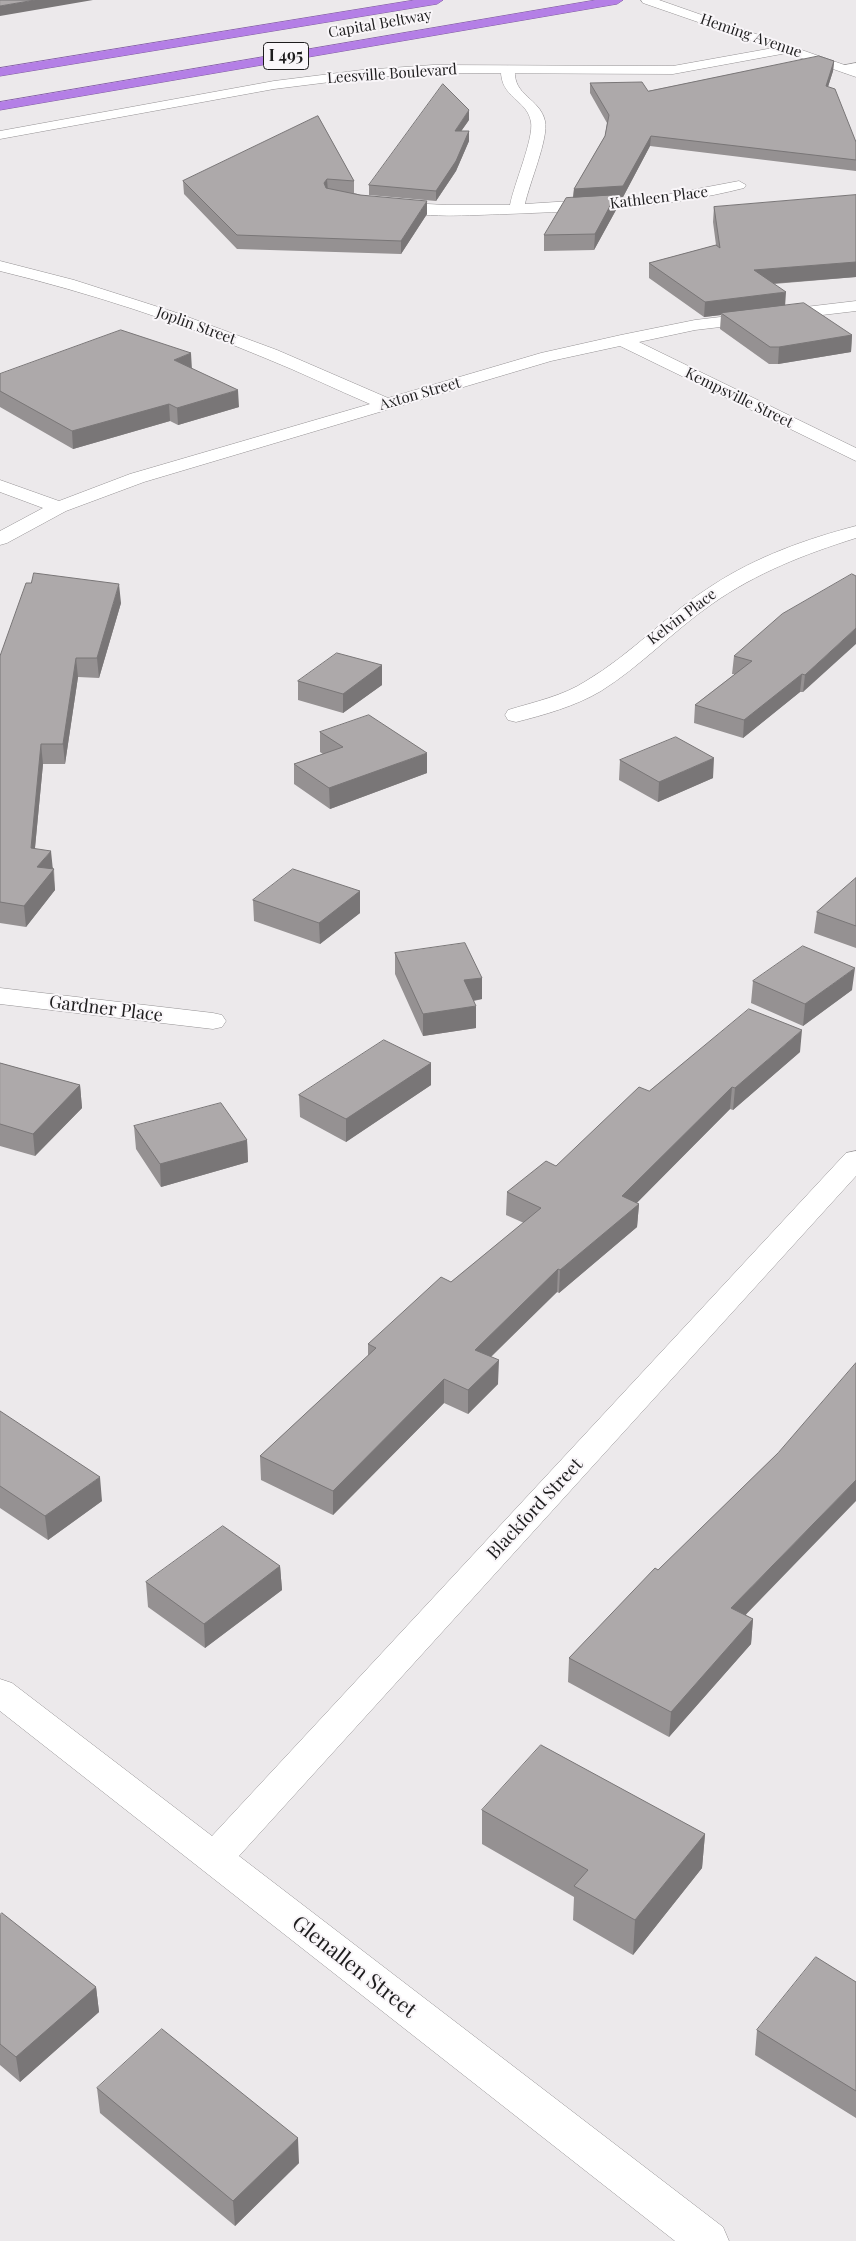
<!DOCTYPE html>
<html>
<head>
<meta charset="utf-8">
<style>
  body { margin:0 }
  canvas { display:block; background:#ece9eb }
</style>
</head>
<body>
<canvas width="856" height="2241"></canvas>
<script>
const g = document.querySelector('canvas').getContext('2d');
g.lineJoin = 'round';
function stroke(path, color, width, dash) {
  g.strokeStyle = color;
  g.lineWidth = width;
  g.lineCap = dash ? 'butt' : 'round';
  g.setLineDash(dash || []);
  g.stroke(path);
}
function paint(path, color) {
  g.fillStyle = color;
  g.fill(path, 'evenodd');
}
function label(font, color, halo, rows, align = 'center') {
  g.font = font + ' "Playfair Display",serif';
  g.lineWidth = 4;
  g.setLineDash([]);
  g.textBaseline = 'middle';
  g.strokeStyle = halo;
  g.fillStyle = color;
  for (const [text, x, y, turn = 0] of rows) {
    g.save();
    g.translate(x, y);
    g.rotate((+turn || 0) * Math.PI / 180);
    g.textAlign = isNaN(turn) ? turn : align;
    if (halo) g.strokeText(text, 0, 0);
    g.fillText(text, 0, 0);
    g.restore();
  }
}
const street = new Path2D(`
  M856,63v8l-11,2 -7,-4 2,-3z
  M508,66l7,4c-2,26 25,28 30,51 4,17 -16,63 -20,83l140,-9 74,-14 7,4 -2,3c-78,20 -157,23 -237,26 -39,1 -83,5 -121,-5l-2,-3 2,-3 5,-1 55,3h64c4,-21 24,-67 21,-83 -4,-23 -31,-24 -30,-52z
  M0,261l74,19 103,33 100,37 111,48 153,-45 80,-18 74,-15 161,-19v10l-161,19 -56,12 217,106v13l-236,-115 -69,15 -407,121 -78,29 -59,32 -7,2v-14l43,-23 -43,-16v-12l59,21 71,-27 240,-70c-35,-15 -70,-32 -105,-46 -86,-36 -175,-65 -265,-87z
  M856,526v12c-51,16 -100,35 -144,66 -39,27 -71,62 -111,87 -25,15 -57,24 -85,31l-8,-2 -3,-5 3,-5c26,-8 55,-14 78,-29 46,-27 82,-68 127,-96 43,-28 93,-46 143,-59z
  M0,988l213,25 9,2 4,6 -4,6 -9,2 -213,-25z
  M856,1151v25l-617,680 484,371 6,14h-54l-675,-530v-32l12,4 200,153 634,-683z`);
const secondary = new Path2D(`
  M641,0h18l197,69v8l-69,-24 -114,21 -240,-1 -71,5 -88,11 -274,50v-8l274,-50 88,-11 71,-5 240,1 100,-18 -130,-45z`);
const highway = new Path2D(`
  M415,0h28l-6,4 -437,72v-8z
  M596,0h27l-6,4 -617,106v-8z`);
stroke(street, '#959294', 1);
stroke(secondary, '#959294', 1);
stroke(highway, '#805da0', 1);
paint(street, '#fff');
paint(secondary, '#fff');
paint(highway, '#b47fe6');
paint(new Path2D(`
  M834,61l-1,10 -5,16 28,55v29l-206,-25 -27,51h-7v13l-22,40 -50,1v-16l29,-38 1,-8 31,-53 2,-13 -17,-30v-10l58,8z
  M318,116l36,65v12l73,21 -26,40 -164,-5 -53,-55 -1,-13z
  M469,120l-8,11h8v10l-13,30 -20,30 -67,-6v-10z
  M856,195v82l-82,7 11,21 67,30 -1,17 -73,12h-9l-49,-35 1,-14 -17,2 -55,-39v-15l67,-18 -3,-23 1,-15z
  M192,368l47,39 -61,18 -8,-4 -97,28 -73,-42v-33z
  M856,576l-53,116h-3l-57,46 -49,-15 1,-18 40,-31h-3l2,-18z
  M121,603l-22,75 -21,-1 -13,87h-22l-8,84 19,21 1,21 -29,37 -26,-4v-267z
  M382,665v20l-39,28 -45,-13v-19z
  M320,732l107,41 -97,36 -36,-25v-20l29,-10 -3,-2z
  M620,760l93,18 -55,24 -39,-22z
  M856,878v70l-42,-15 3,-21z
  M360,891v22l-40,31 -66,-23 -1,-21z
  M395,953l87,25v21l-8,2 2,27 -53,8 -28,-62z
  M753,981l99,9 -49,36 -52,-23z
  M800,1052l-67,58 -3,-1 -94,94 3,1 -2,23 -78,66 -2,-1 -66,65 7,27 -30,30 -24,-11 -111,112 -72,-35 -1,-24 108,-100v-12l83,-62 73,-59 -18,-8 1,-23 49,-26 93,-75z
  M0,1063l80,22 2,23 -47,48 -35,-10z
  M431,1063v22l-85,57 -46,-25 -1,-22z
  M134,1126l113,14 1,22 -87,25 -25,-38z
  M0,1411l102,90 -54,39 -48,-32z
  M778,1453l-32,162 7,4 -2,25 -82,93 -101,-55 1,-24z
  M280,1566l2,24 -77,58 -57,-41 -2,-25z
  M482,1810l223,24 -3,34 -69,87 -60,-35 1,-23 -92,-53z
  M0,1915l96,72 3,25 -79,70 -20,-17z
  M856,1982v136l-101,-63 2,-25z
  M97,2088l202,75 -64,63 -135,-113z`), '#959192');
paint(new Path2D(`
  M35,0h58l-93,16v-10z
  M834,61l-1,10 -8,25 1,-10z
  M469,110v10l-14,20v-9z
  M469,131v10l-13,30 -20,30v-10z
  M651,136l-1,10 -27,51h-7v13l-22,40 1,-16 -22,-34 1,-11z
  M327,179l1,13 -4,-9z
  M427,201v13l-26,40v-13z
  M856,262v15l-103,8 1,-15z
  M786,292l-1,15 -64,6v2l-17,2 1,-15z
  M852,335l-1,17 -73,12 1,-17z
  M191,353l1,17 -18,-10z
  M238,390l1,17 -61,18 -1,-17z
  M169,404l1,17 -97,28 -1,-18z
  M119,584l2,19 -22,75 -2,-20z
  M856,628v16l-53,48 2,-17z
  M76,658l2,19 -13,87 -2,-20z
  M382,665v20l-39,28v-19z
  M802,674l-2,18 -57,46 1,-18z
  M41,744l2,20 -10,104 -2,-20z
  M427,753v20l-97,36 -1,-21z
  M714,758l-1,20 -55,24 1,-20z
  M51,851l4,39 -29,37 -2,-21 13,-39z
  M360,891v22l-40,31 -1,-21z
  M855,968l-3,22 -49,36 2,-22z
  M482,978v21l-19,3 1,-22z
  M476,1006v22l-53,8v-22z
  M802,1030l-2,22 -67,58 2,-22z
  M431,1063v22l-85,57v-23z
  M80,1085l2,23 -47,48 -2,-22z
  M732,1087l-2,22 -109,110 1,-23z
  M247,1140l1,22 -87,25 -1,-23z
  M639,1204l-2,23 -78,66 1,-23z
  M558,1269l-1,23 -83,81 1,-23z
  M499,1360l-1,24 -30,30v-24z
  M444,1379v24l-111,112v-24z
  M100,1477l2,24 -54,39 -3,-24z
  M856,1480v21l-127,131 2,-24z
  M280,1566l2,24 -77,58 -1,-24z
  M753,1619l-2,25 -82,93 2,-25z
  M705,1834l-3,34 -69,87 2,-35z
  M96,1987l3,25 -79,70 -4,-25z
  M298,2138l1,25 -64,63 -2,-25z`), '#797677');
const building = new Path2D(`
  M0,0h35l-35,6z
  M819,56l15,5 -8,25 9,3 21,53v18l-205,-24 -28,50 -49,3 31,-53 4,-21 -19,-32 52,-1 6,9z
  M443,84l26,26 -14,21h14l-13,30 -20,30 -67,-6z
  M318,116l36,65 -27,-2 -3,4 2,5 34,7 67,6 -26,40 -164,-6 -54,-54z
  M616,195l-21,39 -51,1 22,-37z
  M856,195v67l-102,8 32,22 -81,10 -56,-39 67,-18 4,3 -6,-41z
  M804,303l48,32 -73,12h-9l-49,-34z
  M121,330l70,23 -17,7 64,30 -61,18 -8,-4 -97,27 -72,-40v-17z
  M34,573l85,11 -22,74h-21l-13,86h-22l-10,104 20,3 -14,16 17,2 -30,37 -24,-4v-246l26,-73h5z
  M852,574l4,2v52l-51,47 -3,-1 -58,46 -49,-15 57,-44 -18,-5 48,-42z
  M337,653l45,12 -39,29 -45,-13z
  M369,715l58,38 -98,35 -35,-24 49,-17 -23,-15z
  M676,737l38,21 -55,24 -39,-22z
  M293,869l67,22 -41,32 -66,-23z
  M856,878v48l-39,-14z
  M465,943l17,35 -18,2 12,26 -53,8 -28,-61z
  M803,946l52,22 -50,36 -52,-23z
  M749,1009l53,21 -67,58 -3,-1 -110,109 17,8 -79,66 -2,-1 -83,81 24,10 -31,30 -24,-11 -111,112 -73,-35 116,-108 -8,-4 73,-67 10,5 90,-74 -34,-16 39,-31 10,5 83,-79 10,4z
  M384,1040l47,23 -85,56 -47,-24z
  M0,1063l80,22 -47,49 -33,-10z
  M221,1103l26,37 -87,24 -26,-38z
  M856,1363v117l-125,128 22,11 -82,93 -102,-54 86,-90 3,2 120,-117z
  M0,1411l100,66 -55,39 -45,-30z
  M223,1526l57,40 -76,58 -58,-42z
  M541,1745l164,89 -70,86 -61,-34 14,-16 -106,-60z
  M2,1913l94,74 -80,70 -16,-13v-129z
  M816,1957l40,25v109l-99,-61z
  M162,2029l136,109 -65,63 -136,-113z`);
paint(building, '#ada9aa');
stroke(building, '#797677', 1);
label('15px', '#1e1d1e', '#f9f6f9', [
  ["Capital Beltway",380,24,-10],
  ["Heming Avenue",751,36,19],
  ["Leesville Boulevard",392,74,-4],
  ["Kathleen Place",659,198,-7],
  ["Joplin Street",196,326,20],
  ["Axton Street",420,394,-16],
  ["Kempsville Street",739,398,26],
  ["Kelvin Place",682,617,-37]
]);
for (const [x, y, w] of [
  [286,56,45]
]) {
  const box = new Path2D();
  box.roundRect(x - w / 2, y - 13.5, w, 27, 4);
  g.fillStyle = '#f9f6f9';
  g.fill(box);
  stroke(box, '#1e1d1e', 1);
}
label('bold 16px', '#1e1d1e', null, [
  ["I 495",286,56]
]);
label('18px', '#1e1d1e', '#f9f6f9', [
  ["Gardner Place",106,1009,7],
  ["Blackford Street",535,1509,-47]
]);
label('21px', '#1e1d1e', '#f9f6f9', [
  ["Glenallen Street",354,1967,38]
]);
</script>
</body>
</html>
